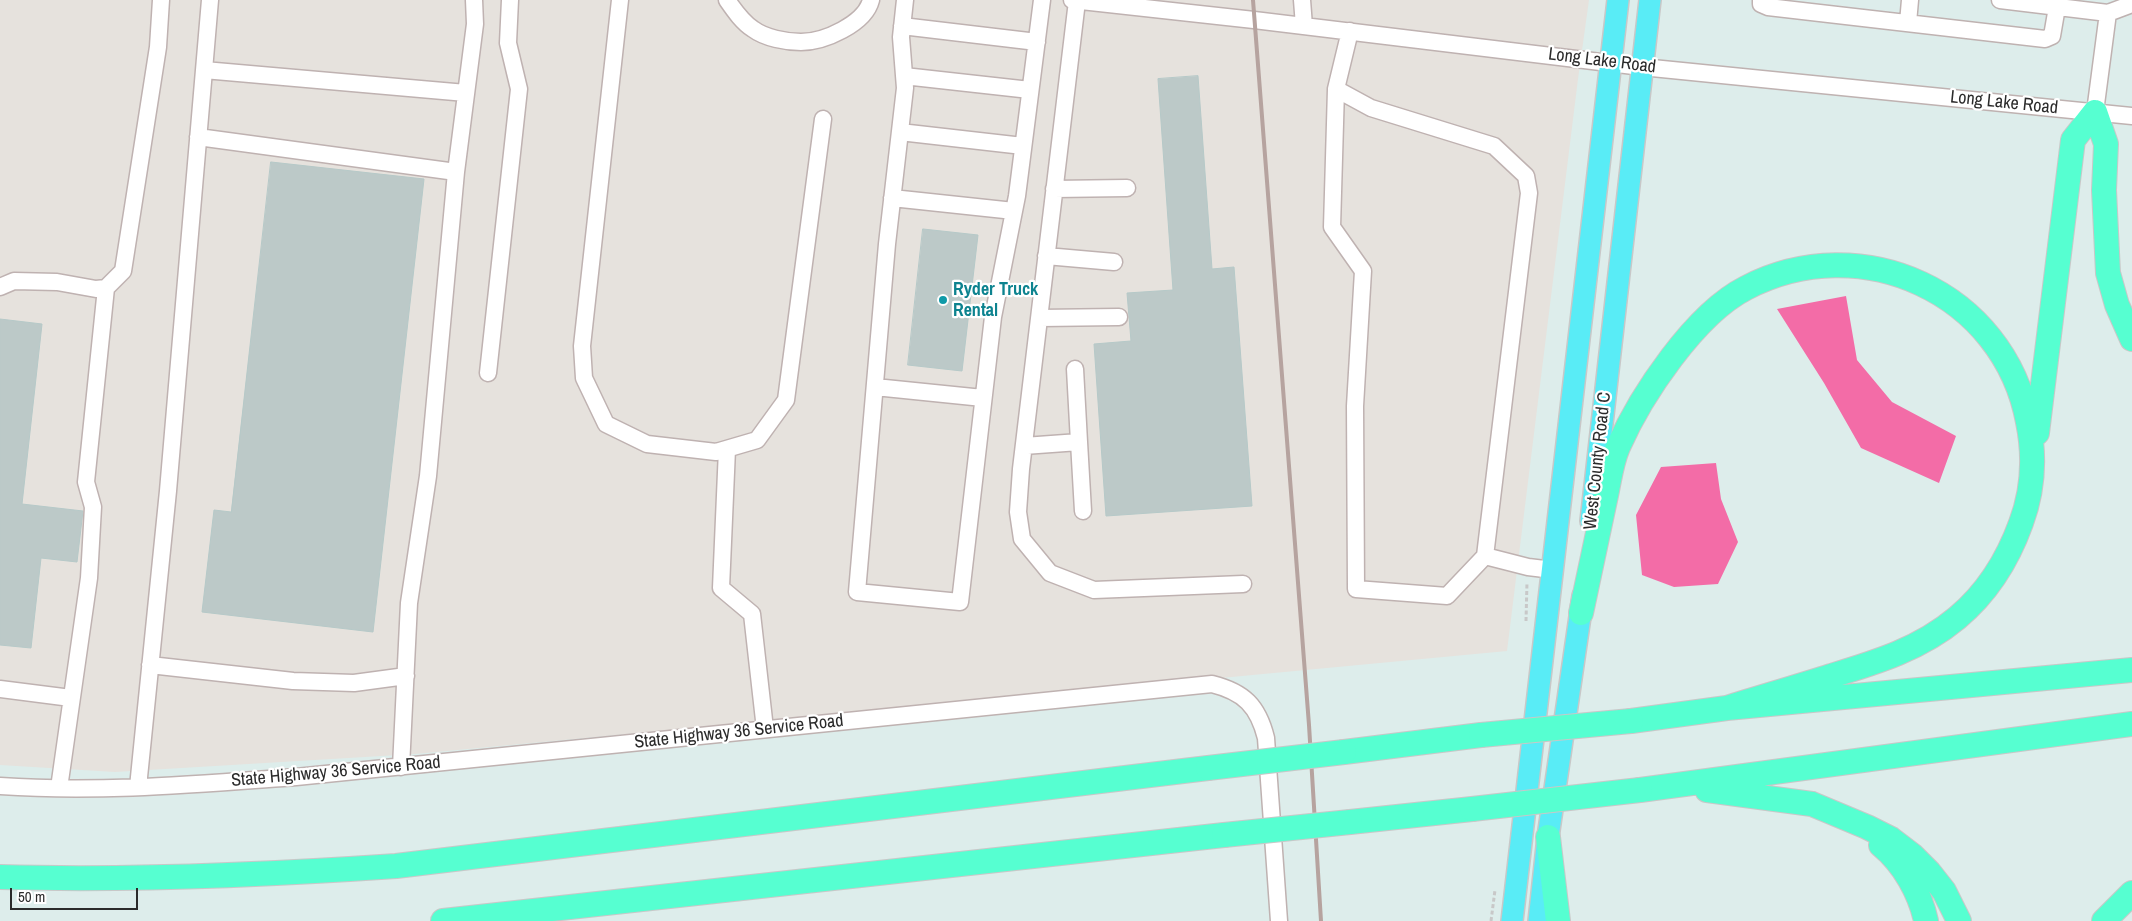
<!DOCTYPE html>
<html>
<head>
<meta charset="utf-8">
<style>
  body { margin:0 }
  #map { position:relative; width:2132px; height:921px; overflow:hidden; background:#ddedeb; font-family:"Archivo Narrow",sans-serif }
  canvas { display:block }
  .scale { position:absolute; left:10px; top:888px; width:128px; height:22px; box-sizing:border-box; border:2px solid #2b2b2b; border-top:0; padding-left:6px; font-size:15px; line-height:18px; white-space:nowrap; color:#2b2b2b; -webkit-text-stroke:4px #fff; paint-order:stroke }
</style>
</head>
<body>
<div id="map">
<canvas width="2132" height="921"></canvas>
<div class="scale">50 m</div>
</div>
<script>
const g = document.querySelector('canvas').getContext('2d');
g.lineJoin = 'round';
function paint(path, color) {
  g.fillStyle = color;
  g.fill(path, 'evenodd');
}
function stroke(path, color, width, dash) {
  g.strokeStyle = color;
  g.lineWidth = width;
  g.lineCap = dash ? 'butt' : 'round';
  g.setLineDash(dash || []);
  g.stroke(path);
}
function label(font, color, halo, rows, align = 'center') {
  g.font = font + ' "Archivo Narrow",sans-serif';
  g.lineWidth = 4.5;
  g.setLineDash([]);
  g.textBaseline = 'middle';
  g.strokeStyle = halo;
  g.fillStyle = color;
  for (const [text, x, y, turn = 0] of rows) {
    g.save();
    g.translate(x, y);
    g.rotate((+turn || 0) * Math.PI / 180);
    g.textAlign = isNaN(turn) ? turn : align;
    if (halo) g.strokeText(text, 0, 0);
    g.fillText(text, 0, 0);
    g.restore();
  }
}
paint(new Path2D(`
  M0,0h1589l-11,79 -71,572 -1092,103 -300,18 -115,-7z`), '#e6e2dd');
paint(new Path2D(`
  M1846,296l11,64 35,42 64,34 -17,47 -78,-35 -37,-65 -47,-74z
  M1716,463l5,36 17,43 -20,42 -44,3 -32,-12 -6,-60 25,-48z`), '#f36ca7');
const building = new Path2D(`
  M1198,76l14,193 22,-2 18,239 -146,10 -12,-172 37,-3 -4,-48 46,-3 -15,-211z
  M271,162l153,17 -51,453 -171,-20 12,-102 17,2z
  M923,229l55,6 -16,136 -54,-6z
  M0,319l42,5 -20,180 61,7 -6,51 -36,-4 -10,90 -31,-3z`);
paint(building, '#bcc9c8');
stroke(building, '#b6c9c8', 1);
const minor = new Path2D(`
  M620,0l-38,346 2,32 22,46 41,20 69,8 41,-12 29,-40 37,-281
  M727,0c7,10 15,22 26,29 12,9 33,13 48,13 23,0 64,-18 70,-42
  M905,0l-4,37 4,51 -18,156 -30,348 103,10 33,-285 24,-121 25,-196
  M1072,0l182,20 388,47 490,49
  M1302,0l2,26
  M1761,0v4l7,3 277,32 7,-3 5,-29
  M2000,0l108,13 -13,99
  M1077,1l-56,468 -3,43 4,27 28,34 44,17 149,-6
  M2108,13l24,-9
  M1908,23l2,-23
  M902,26l135,16
  M1350,31l-14,58 -4,138 31,44 -8,135 1,183 91,7 38,-40 43,11 25,3
  M204,70l262,23
  M904,76l126,14
  M1336,89l35,19 123,38 32,30 3,17 -44,363
  M900,132l123,14
  M198,137l258,35
  M1054,189l73,-1
  M892,198l122,13
  M1046,256l68,6
  M0,287l14,-6 43,1 39,7 10,-1 17,-17 35,-224 3,-47
  M1040,318l79,-1
  M1075,369l4,73
  M488,373l31,-284 -11,-46 2,-43
  M875,387l108,11
  M1024,446l55,-4 4,69
  M727,449l-6,139 31,26 13,115
  M150,665l143,16 61,2 52,-7
  M0,689l71,9
  M401,767l8,-164 19,-127 28,-304 19,-148 -1,-24
  M0,786c98,7 198,-2 296,-9l916,-93c32,8 46,22 54,54l13,183
  M138,787l30,-296 42,-491
  M59,788l30,-210 4,-71 -7,-25 20,-194`);
const major = new Path2D(`
  M1591,521l59,-521
  M1512,921l106,-921
  M1539,921l9,-84 35,-241`);
const highway = new Path2D(`
  M2095,112l11,32 -2,46 4,83 9,32 15,34
  M2037,433l36,-293 22,-28
  M1581,613c8,-38 16,-75 24,-113 4,-17 6,-37 13,-53 23,-52 77,-133 128,-159 115,-60 258,4 282,134 7,34 5,69 -7,101 -13,36 -34,70 -64,95 -37,31 -80,44 -126,58 -34,11 -69,21 -104,32
  M1631,721l96,-13 405,-38
  M1344,752l137,-17
  M1640,790l492,-66
  M1707,790l105,14 55,23 24,12 21,16 17,17 15,19 15,30
  M1350,822l122,-13
  M1548,837l10,84
  M1881,845c23,19 39,48 45,76
  M0,877c132,4 264,-2 396,-11l812,-98
  M443,921l781,-86
  M2104,921l28,-28`);
stroke(minor, '#bfb2b1', 19);
stroke(major, '#c8c8c8', 24);
stroke(highway, '#c8c8c8', 26);
stroke(new Path2D(`
  M1526,621l1,-39
  M1491,921l4,-31`), '#c8c8c8', 3, [4, 2.5]);
stroke(minor, '#fff', 16);
stroke(major, '#59ecf6', 21);
stroke(highway, '#56ffd1', 24);
stroke(new Path2D(`
  M1253,0l56,725 12,196`), '#b6a39f', 4);
const highwayBridge = new Path2D(`
  M1481,735l150,-14
  M1208,768l136,-16
  M1472,809l168,-19
  M1224,835l126,-13`);
stroke(highwayBridge, '#c8c8c8', 26, []);
stroke(highwayBridge, '#56ffd1', 24);
for (const [x, y, r, color] of [
  [943,300,5,"#0f9aa8"]
]) {
  const dot = new Path2D();
  dot.arc(x, y, r, 0, 2 * Math.PI);
  g.fillStyle = color;
  g.fill(dot);
  stroke(dot, '#fff', 2);
}
label('18px', '#2b2b2b', '#fff', [
  ["Long Lake Road",1602,61,7],
  ["Long Lake Road",2004,103,6],
  ["West County Road C",1598,461,-84],
  ["State Highway 36 Service Road",739,732,-6],
  ["State Highway 36 Service Road",336,772,-5]
]);
label('bold 18px', '#0d838f', '#fff', [
  ["Ryder Truck",953,290],
  ["Rental",953,311]
], 'left');
</script>
</body>
</html>
